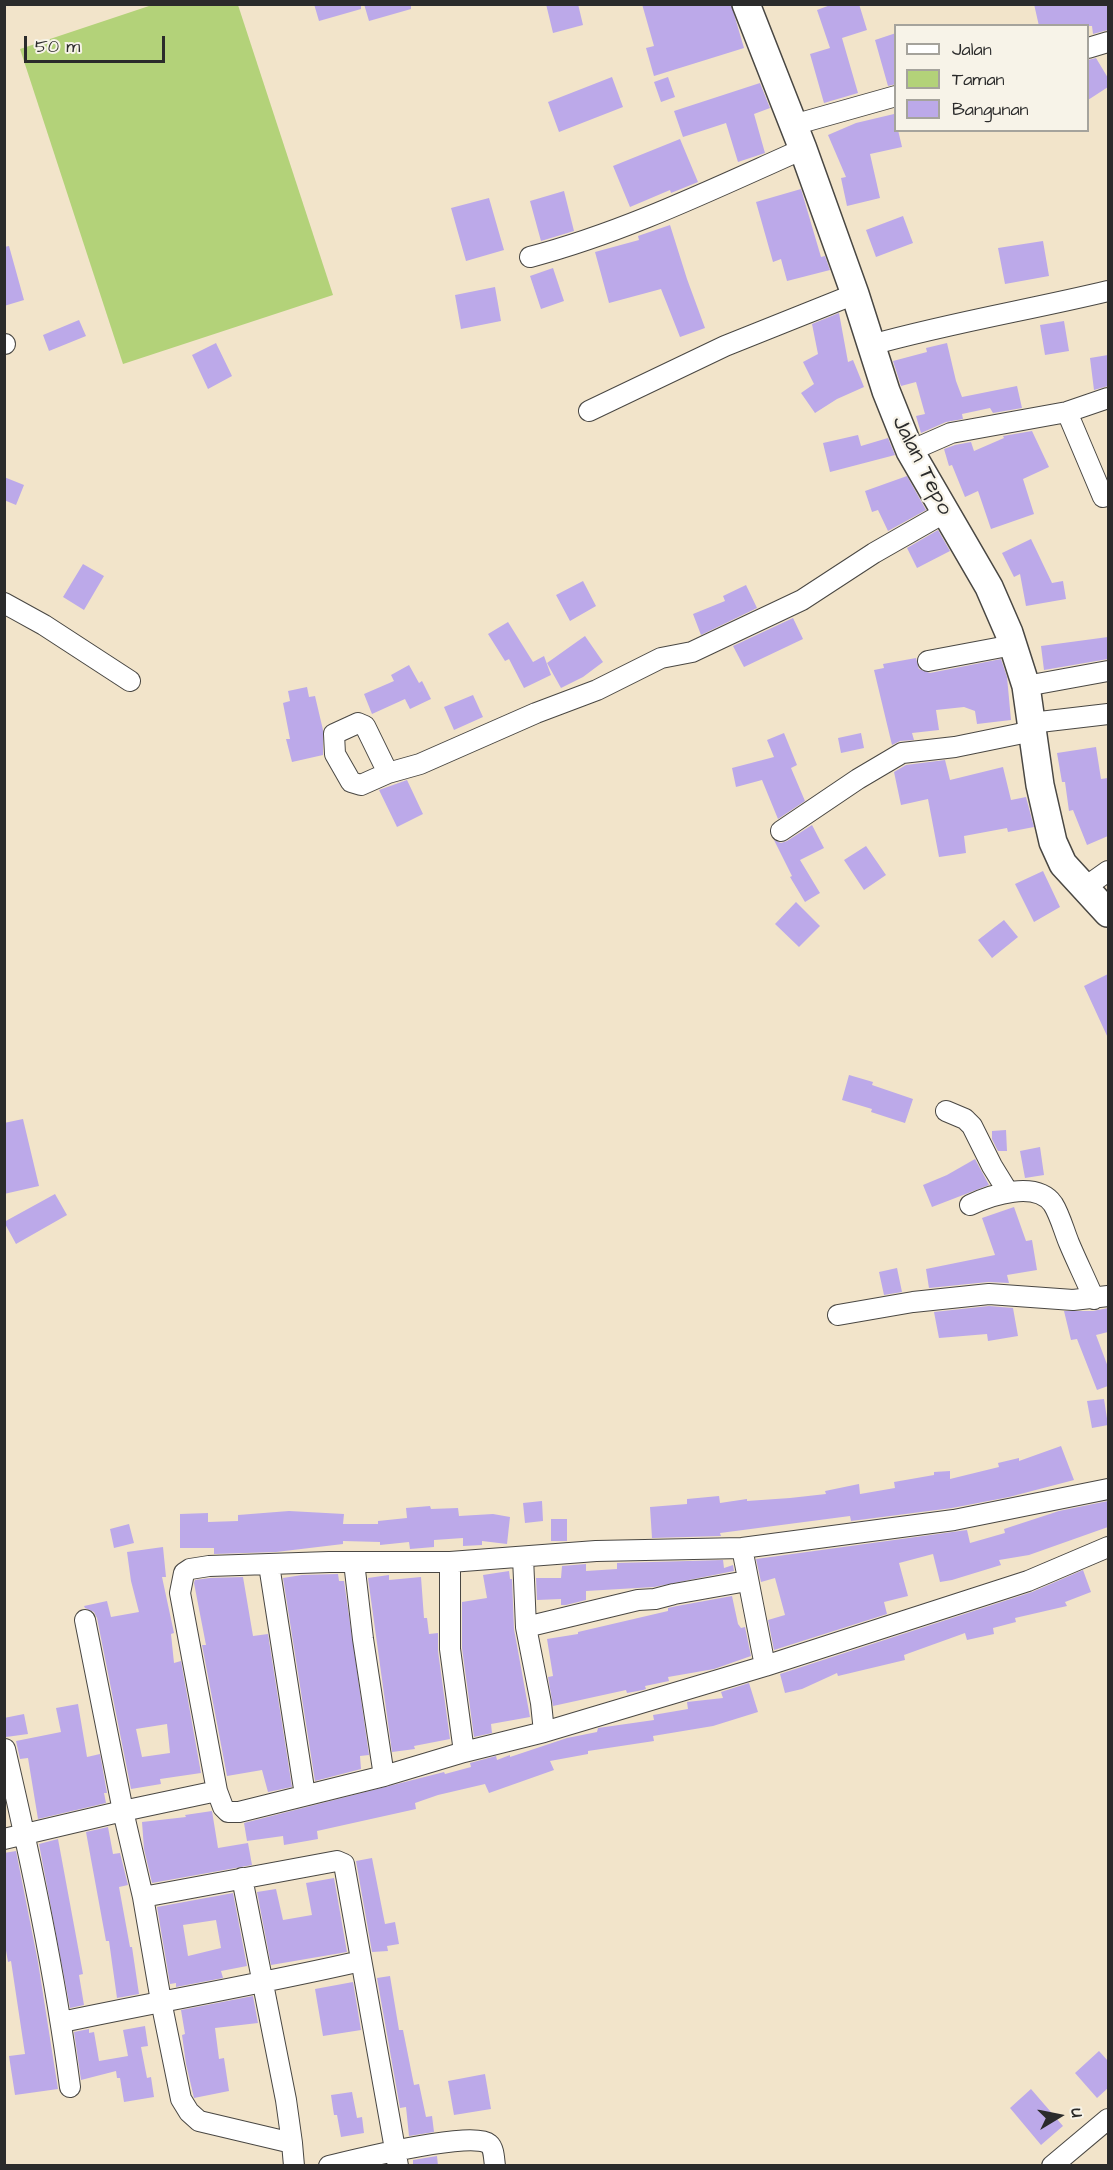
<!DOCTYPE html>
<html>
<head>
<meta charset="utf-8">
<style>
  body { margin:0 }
  #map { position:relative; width:1113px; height:2170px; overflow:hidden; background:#f2e4ca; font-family:"Architects Daughter",sans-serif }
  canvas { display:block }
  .frame { position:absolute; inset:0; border:6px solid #2b2b2b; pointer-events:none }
  .legend { position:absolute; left:894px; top:24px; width:195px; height:108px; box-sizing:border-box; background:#f7f3e8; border:2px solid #a5a39c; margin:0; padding:8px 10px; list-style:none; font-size:18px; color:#2b2b2b }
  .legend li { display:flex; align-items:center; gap:12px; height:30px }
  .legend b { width:30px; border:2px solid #a5a39c }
  .north { position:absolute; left:1029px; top:2086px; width:60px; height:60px; -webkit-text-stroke:4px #f7f3e8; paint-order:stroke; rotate:80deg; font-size:16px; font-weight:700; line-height:24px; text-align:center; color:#2b2b2b }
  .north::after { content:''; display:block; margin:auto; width:21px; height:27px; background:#2b2b2b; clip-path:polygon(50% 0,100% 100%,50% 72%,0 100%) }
  .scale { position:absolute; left:24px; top:36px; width:141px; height:27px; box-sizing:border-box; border:3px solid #2b2b2b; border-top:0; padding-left:8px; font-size:18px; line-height:21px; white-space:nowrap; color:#2b2b2b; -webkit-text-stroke:4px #f7f3e8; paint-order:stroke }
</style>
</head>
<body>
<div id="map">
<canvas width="1113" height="2170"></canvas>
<div class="frame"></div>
<ul class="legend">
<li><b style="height:8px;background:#fff"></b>Jalan</li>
<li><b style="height:16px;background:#b3d279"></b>Taman</li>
<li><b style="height:16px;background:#bca9e9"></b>Bangunan</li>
</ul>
<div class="north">U</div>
<div class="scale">50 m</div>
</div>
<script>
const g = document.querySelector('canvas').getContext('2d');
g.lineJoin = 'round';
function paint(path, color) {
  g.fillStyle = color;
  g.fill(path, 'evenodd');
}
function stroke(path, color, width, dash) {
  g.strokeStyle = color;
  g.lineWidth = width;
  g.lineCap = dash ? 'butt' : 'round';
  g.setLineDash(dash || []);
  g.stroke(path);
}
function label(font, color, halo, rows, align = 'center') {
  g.font = font + ' "Architects Daughter",sans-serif';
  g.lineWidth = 4.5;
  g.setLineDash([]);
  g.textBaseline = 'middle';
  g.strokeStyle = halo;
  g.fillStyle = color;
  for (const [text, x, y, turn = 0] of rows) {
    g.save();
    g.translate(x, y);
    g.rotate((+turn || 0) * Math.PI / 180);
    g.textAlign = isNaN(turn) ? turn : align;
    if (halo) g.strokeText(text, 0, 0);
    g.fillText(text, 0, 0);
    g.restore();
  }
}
paint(new Path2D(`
  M155,4l83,1 95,290 -210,69 -103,-315z`), '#b3d279');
paint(new Path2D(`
  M314,4h47v5l-42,12z
  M364,4h47v5l-42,12z
  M546,4h32l5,21 -30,8z
  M642,4h89l13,44 -90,28 -8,-28 8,-2z
  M833,4h26l8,26 -25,8 16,55 -34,10 -14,-49 20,-6 -13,-38z
  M1034,4h74v26l-15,4 -1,-8h-53z
  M896,33v51l-8,2 -13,-46z
  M1096,58l12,20v9l-20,13v-40z
  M612,77l11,30 -64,25 -11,-30z
  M668,77l7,20 -14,5 -7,-20z
  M760,83l10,25 -16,6 11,39 -27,9 -12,-39 -43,14 -9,-26z
  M894,114l2,16h2l4,17 -32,7 10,44 -33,8 -6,-28 5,-1 -18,-42 28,-12z
  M680,139l18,43 -27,11 -1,-3 -40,17 -17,-41z
  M801,189l20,68 4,-1 5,14 -43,11 -6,-22 -8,3 -17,-60z
  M564,191l10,40 -33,10 -11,-40z
  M489,198l15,52 -38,11 -15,-53z
  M903,216l10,27 -37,14 -10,-27z
  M670,225l17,54 18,49 -25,9 -19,-48 -52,14 -14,-51 44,-12 -1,-4z
  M1043,241l6,35 -44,8 -7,-36z
  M9,246l15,54 -20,6v-59z
  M553,268l11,33 -23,8 -11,-33z
  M495,287l6,34 -40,8 -6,-34z
  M839,313l9,49 5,-2 11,27 -27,12 -22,14 -14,-20 13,-9 -11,-22 15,-8 -6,-30z
  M79,320l7,16 -37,15 -6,-16z
  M1064,321l5,30 -24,4 -5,-30z
  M216,343l16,33 -24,13 -16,-34z
  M947,343l9,38 6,16 55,-11 5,22 -29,5 -3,-5 -28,6 1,5 -17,3 -25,11 -5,-17 9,-2 -9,-32 -15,4 -8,-25 34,-9 -1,-4z
  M1108,355v31l-14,4 -4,-32z
  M1032,431l17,36 -26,12 11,35 -43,15 -13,-38 -13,6 -13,-32 -3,1 -5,-17 11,-4 16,-3 3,9 30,-13 -1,-2z
  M858,435l3,11 27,-8 7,17 -65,17 -7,-29z
  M907,476l19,34 -38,21 -10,-21 -6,2 -7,-21z
  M4,477l20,8 -8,20 -12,-5z
  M938,530l12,21 -33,17 -10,-20z
  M1031,539l21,44 11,-2 3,18 -40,7 -6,-32 -6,3 -12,-24z
  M83,564l21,12 -20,34 -21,-13z
  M583,581l13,25 -26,15 -14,-26z
  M746,585l11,23 -56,27 -8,-21 32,-13 -2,-5z
  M793,618l10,21 -59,28 -11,-21z
  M508,622l25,40 11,-6 7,19 -27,13 -15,-29 -4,2 -17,-27z
  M585,636l18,26 -20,15 -22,11 -14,-25z
  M1108,637v22l-64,11 -3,-24z
  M916,658l3,11 11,4 71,-14 6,18 4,43 -34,4 -2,-13 -11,-4 -28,3 3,20 -27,3 2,7 -14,1 -8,4 -18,-75 10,-2 -1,-4z
  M409,665l10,18 3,-2 9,18 -21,10 -5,-10 -33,15 -8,-20 30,-13 -3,-6z
  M307,687l2,10 6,-1 8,34v25l-31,7 -6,-23h4l-7,-36 7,-2 -2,-10z
  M473,695l10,22 -29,13 -10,-23z
  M784,733l13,32 -6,3 14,33 -27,18 -16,-39 -26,7 -4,-19 42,-11 -7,-17z
  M861,733l3,15 -23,5 -3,-15z
  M1096,747l5,32 7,-1v58l-21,9 -14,-35 -4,1 -4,-29h-3l-5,-29z
  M945,760l5,20 53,-13 8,33 15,-3 8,30 -26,5 -1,-4 -43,8 2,17 -27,4 -11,-58 -27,6 -7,-33 12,-7z
  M407,780l16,34 -26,13 -18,-37z
  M812,825l12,23 -24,12 20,33 -15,9 -15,-25 2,-1 -18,-36 7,3 6,-2z
  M866,846l20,29 -22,15 -20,-30z
  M1043,871l17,36 -26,15 -19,-38z
  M796,902l24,24 -21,21 -24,-23z
  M1004,920l14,17 -26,21 -14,-18z
  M1108,974v64l-24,-52z
  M849,1075l24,7 -1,3 41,14 -8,24 -34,-11 1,-3 -30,-9z
  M23,1119l16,67 -35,8v-71z
  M1006,1130l1,21h-9l-6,-12v-8z
  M1040,1147l4,28 -19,3 -5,-27z
  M975,1159l14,26 -57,22 -9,-22 24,-10z
  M55,1194l12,21 -51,29 -12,-22z
  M1014,1207l12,34 6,-1 5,30 -30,5 2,8 -21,-1 -59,6 -3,-19 69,-14 -13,-37z
  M897,1268l5,24 -18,3 -5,-23z
  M989,1306l24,2 5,28 -30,5 -1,-7 -48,4 -5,-26z
  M1108,1308v24l-12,3 12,32v19l-11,4 -20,-51 -6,1 -7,-29h29z
  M1104,1399l4,26 -16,3 -5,-27z
  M1061,1446l13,34 -65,17 -57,11 -101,13 -1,-5 -130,17 1,3 -69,2 -2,-31 37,-3v-5l32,-3 1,7 27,-4v2l43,-3 36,-4 -1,-3 34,-7 1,10 35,-6 -1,-6 40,-7v-3l16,-1v8l49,-12 -1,-4 21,-5v3z
  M542,1501l1,20 -18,2 -2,-20z
  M1108,1501v26l-79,28 -30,5 2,5 -49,15 -12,2 -7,-28 -34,9 9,33 -24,6 3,12 -113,36 -6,-30 17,-5 -10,-37 -14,4 -5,-23 211,-29 3,13 35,-10 -1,-4 55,-18z
  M430,1506l1,3 27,-1 1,8 34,-2 17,3 -3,27 -25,-3v4l-19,1v-8l-29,2v7l-24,2 -1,-7 -29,3v-3l-37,-1v3l-67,8 -62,2v-6h-34v-34l28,-1v9l30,-1v-6l51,-4 55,3 -1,10h35v-3l29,-3 -1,-10z
  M551,1519h16v22h-16z
  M129,1524l5,19 -20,5 -4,-19z
  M163,1547l3,30h-4l12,56 -3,1 3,29 7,-2 20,112 -41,6 1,5 -30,5 -34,-171 -3,-6 -9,-4 -1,-2 23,-5 4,16 28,-5 -8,-31 -4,-29zM167,1724l3,29 -28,4 -6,-28z
  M723,1560l1,8 9,-3 1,6 -80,16 -68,4v9l-20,5h-5v-6l-24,1 -1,-22h25l1,-12 24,-2v7l31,-2v-6z
  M1083,1570l8,22 -26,10 2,4 -52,12 1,4 -23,6 1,6 -27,6 -2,-7 -61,22 1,5 -67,16 -1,-3 -35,16 -17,4 -5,-19 252,-82z
  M509,1571l1,8h2l2,50 16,88 -39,7 1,9 -18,4 -12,-89v-46l25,-4 -4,-23z
  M338,1574l1,7h5l25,174 -9,1 1,13 -46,12 -32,-203 19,-3z
  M389,1575v5l32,-3 3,41h3l2,16 9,-1v18l12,88 -36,7 1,3 -23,3 -24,-174z
  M243,1577l10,59 15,-2 24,153 -24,5 -6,-22 -35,6 -25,-131h4l-12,-62 1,-3 15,-2z
  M732,1596l6,28 3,4 4,-1 6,29 -37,13 -46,8 1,4 -24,5 1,3 -3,1 -16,3 -1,-3 -73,16 -5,-29 5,-1 -6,-37 31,-5v-2l90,-21v-3l9,-2z
  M749,1683l9,29 -45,14 -60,10 1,5 -66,10v3l-38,7 4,9 -65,23 -4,-9 -47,11 -23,8 1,6 -99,22 1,8 -34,6 -1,-9 -36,5 -3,-18 200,-51 1,2 26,-7 -1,-4 26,-7 1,4 13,-5v2l57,-19 30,-6 1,-4 56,-8 -1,-5 35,-6 -1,-7 36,-4 -2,-6z
  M78,1704l9,53 13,-3 7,39h-3l2,10 -68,16 -10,-61 -8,1 -4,-18 45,-9 -5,-24z
  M24,1714l4,20 -22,3 -2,-19z
  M212,1811l6,37 30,-5 4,22 -100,18 -8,-34 -2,-27 44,-5 -1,-2z
  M108,1827l5,27 7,-1 8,32 -9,2 11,60h2l7,47 -22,4 -8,-57h-3l-20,-109z
  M58,1839l25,135 -4,1 5,30 -14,3 -31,-164z
  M16,1851l22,111 20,127 -43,6 -6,-39 16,-2 -14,-93 -3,1 -4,-23v-86z
  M372,1858l13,66 10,-2 4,22 -12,2 1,5 -16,1 -16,-91z
  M334,1878l13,74 -76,13 -14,-73 19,-3 7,31 29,-5 -6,-32z
  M233,1893l14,73 -26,5 2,7 -47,9v-4l-6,1 -13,-77zM216,1920l5,28 -33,8 -5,-31z
  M390,1976l9,54h4l11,55 5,-1 7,33 6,-1 2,16 -25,4 -3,-29 -6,1 -23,-130z
  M353,1982l8,48 -38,6 -8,-47z
  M253,1996l5,27 -43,5 4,31 5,-1 5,33 -35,7 -8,-34 -4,-29 3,-1 -4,-24z
  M145,2026l3,20 -7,1 6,31 4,-1 3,20 -30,5 -4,-24h-3l-1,-7 -35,9 -7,-48 15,-3v4l5,-1 5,29 29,-5 -5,-26z
  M1099,2051l9,10v27l-11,10 -22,-25z
  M485,2074l6,35 -37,6 -6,-34z
  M1031,2089l32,37 -22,19 -31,-37z
  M352,2092l5,26 5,-1 2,16 -23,4 -4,-22h-3l-3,-20z
  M437,2156l1,10h-25v-6z`), '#bca9e9');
const street = new Path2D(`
  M1088,48l20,-6
  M793,125l103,-29
  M530,257c95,-25 183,-68 273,-108
  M4,344h1
  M871,345c78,-22 158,-35 237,-54
  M589,411l136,-65 130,-52
  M1067,412l36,85 5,-2
  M910,451l41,-18 116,-21 41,-14
  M4,603l40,22 86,56
  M928,661l85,-16
  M1026,686l82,-15
  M1031,723l77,-9
  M388,773l-23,-47 -7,-3 -24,11 1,20 16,28 10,3 27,-12 32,-9 116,-51 61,-23 64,-32 31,-6 110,-52 72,-47 70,-40
  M781,831l77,-52 44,-26 53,-6 78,-16
  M1084,888l24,-17
  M946,1111l19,8 7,7 20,40 16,26
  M970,1205c21,-10 66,-25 83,-1 7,11 11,27 16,39 8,19 17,37 25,56
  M838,1315l75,-13 76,-8 84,6 35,-4
  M1108,1489l-154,31 -212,28 -146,3 -146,11h-121l-120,4 -19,3 -6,4 -4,20 37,198 6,16 5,5h11l145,-36 80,-24 80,-20 221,-66 263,-85 80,-34
  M742,1548l23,118
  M523,1557l3,70 15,76 3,29
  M354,1562l9,77 21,137
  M450,1562v87l14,103
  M269,1565l36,230
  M85,1620l38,191 20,86 18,104 20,98 8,13 10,9 93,22 2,23
  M526,1627l112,-27 17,-1 19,-5 73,-13
  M5,1749c26,112 50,224 65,338
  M4,1839l119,-28 94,-20
  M242,1878l44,222 6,43
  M143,1897l194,-36 7,3 54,302
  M62,2022c99,-21 199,-38 299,-61
  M329,2166c25,-6 144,-36 160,-22 5,4 5,15 6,22
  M1052,2166l56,-47`);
const secondary = new Path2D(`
  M746,4l57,145 52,145 31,97 24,60 79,136 20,46 17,53 14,99 13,57 10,22 45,49`);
stroke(street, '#494743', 22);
stroke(secondary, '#494743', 30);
stroke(street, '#fff', 20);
stroke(secondary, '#fff', 27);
label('22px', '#2b2b2b', '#f7f3e8', [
  ["Jalan Tepo",921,466,63]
]);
</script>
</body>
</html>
